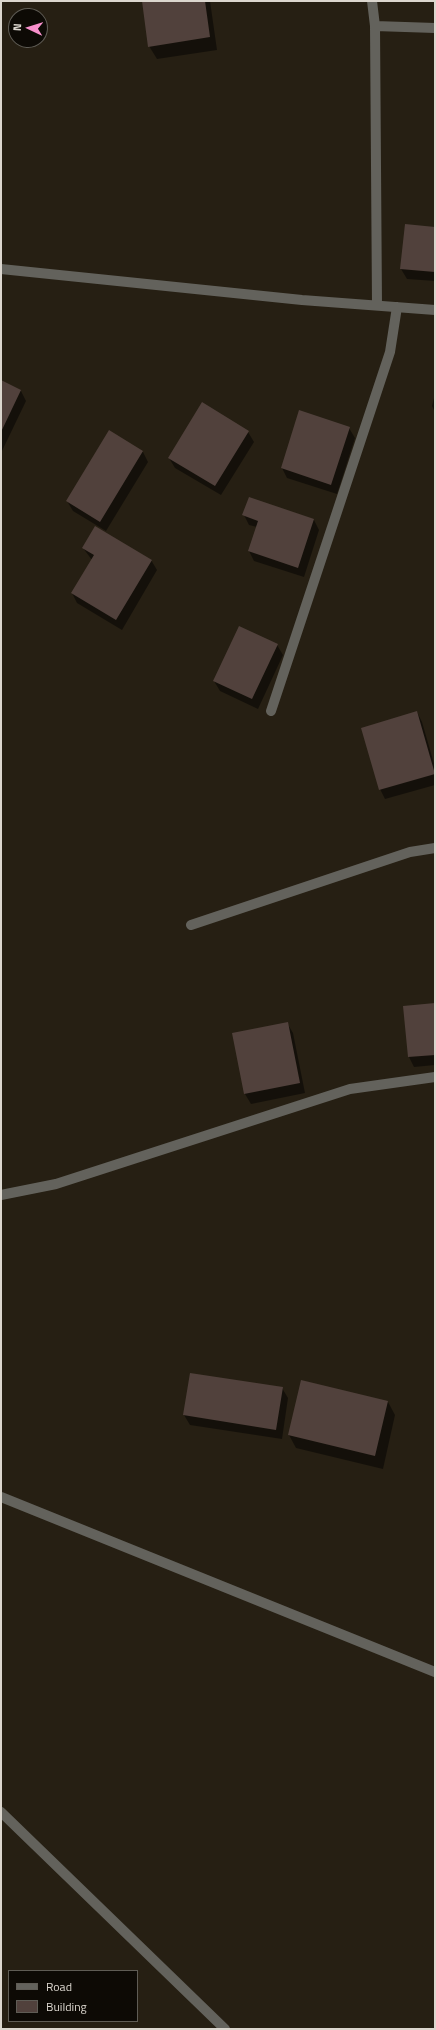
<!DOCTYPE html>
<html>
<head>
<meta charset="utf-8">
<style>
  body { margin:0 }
  #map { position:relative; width:436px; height:2030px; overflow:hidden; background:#261f13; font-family:"Titillium Web",sans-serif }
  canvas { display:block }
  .frame { position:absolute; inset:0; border:2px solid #dbd6ce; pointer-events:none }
  .legend { position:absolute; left:8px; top:1970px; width:130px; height:52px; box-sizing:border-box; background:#0d0a05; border:1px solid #5f5c55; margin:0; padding:5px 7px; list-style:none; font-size:12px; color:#dbd6ce }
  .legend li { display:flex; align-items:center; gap:8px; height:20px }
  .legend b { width:20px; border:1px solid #5f5c55 }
  .north { position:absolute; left:8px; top:8px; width:40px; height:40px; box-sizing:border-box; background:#0d0a05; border:1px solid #5f5c55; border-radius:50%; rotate:274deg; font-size:11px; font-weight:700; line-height:16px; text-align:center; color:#dbd6ce }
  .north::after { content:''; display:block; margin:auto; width:14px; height:18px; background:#f890cc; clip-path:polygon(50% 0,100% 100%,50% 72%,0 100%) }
</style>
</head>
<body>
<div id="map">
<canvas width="436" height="2030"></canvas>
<div class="frame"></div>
<ul class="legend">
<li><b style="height:5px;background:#63625c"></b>Road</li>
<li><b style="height:11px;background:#51413c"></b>Building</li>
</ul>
<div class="north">N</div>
</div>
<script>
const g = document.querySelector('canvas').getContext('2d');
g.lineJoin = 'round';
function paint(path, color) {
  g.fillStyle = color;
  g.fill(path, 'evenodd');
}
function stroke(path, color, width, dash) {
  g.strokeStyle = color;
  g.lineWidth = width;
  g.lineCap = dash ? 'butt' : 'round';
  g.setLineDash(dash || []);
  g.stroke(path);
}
paint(new Path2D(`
  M143,1h67l7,49 -60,9 -8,-13z
  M435,228v53l-28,-2 -6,-10z
  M1,381l20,10 5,10 -25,52z
  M435,394v18l-3,-6z
  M349,428l6,10 -18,56 -50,-16 -5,-10z
  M109,431l34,21 5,10 -42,69 -33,-20 -6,-10z
  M248,432l6,10 -33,53 -46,-27 -6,-10z
  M244,515l70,5 5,10 -15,47 -50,-16 -5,-10 8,-24 -8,-2z
  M83,548l68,12 6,10 -35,60 -45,-27 -5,-10 20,-33z
  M277,645l6,10 -25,54 -38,-18 -6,-10z
  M417,712l5,10 13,45v18l-50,14 -5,-10z
  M435,1004v61l-21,2 -5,-10 -5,-50z
  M287,1023l6,10 12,60 -54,11 -6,-10 -12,-60z
  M282,1388l6,10 -6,41 -92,-14 -6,-10z
  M388,1402l7,13 -12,54 -87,-21 -7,-13z`), '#0007');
paint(new Path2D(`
  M142,1h63l5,36 -62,10z
  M405,224l30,3v45l-35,-3z
  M1,380l20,10 -20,42z
  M202,402l47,29 -34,55 -47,-28z
  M299,410l51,17 -19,58 -50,-17z
  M109,430l34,21 -43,71 -34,-21z
  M249,497l65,22 -16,49 -50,-17 10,-30 -16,-6z
  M95,526l57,34 -36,60 -45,-27 23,-38 -12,-7z
  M239,626l39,18 -26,55 -39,-18z
  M417,711l18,63 -56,16 -18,-62z
  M435,1003v52l-27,2 -5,-51z
  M288,1022l12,61 -56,11 -12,-61z
  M190,1373l93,14 -7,43 -93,-15z
  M301,1380l87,21 -13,55 -87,-21z`), '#51413c');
stroke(new Path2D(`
  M372,1l3,25 2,279
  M375,26l60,2
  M1,269l301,31 133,10
  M271,711l119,-359 7,-45
  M191,925l219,-73 25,-4
  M1,1195l55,-11 294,-95 85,-12
  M1,1497l434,175
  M1,1812l224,217`), '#63625c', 10);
</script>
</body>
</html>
